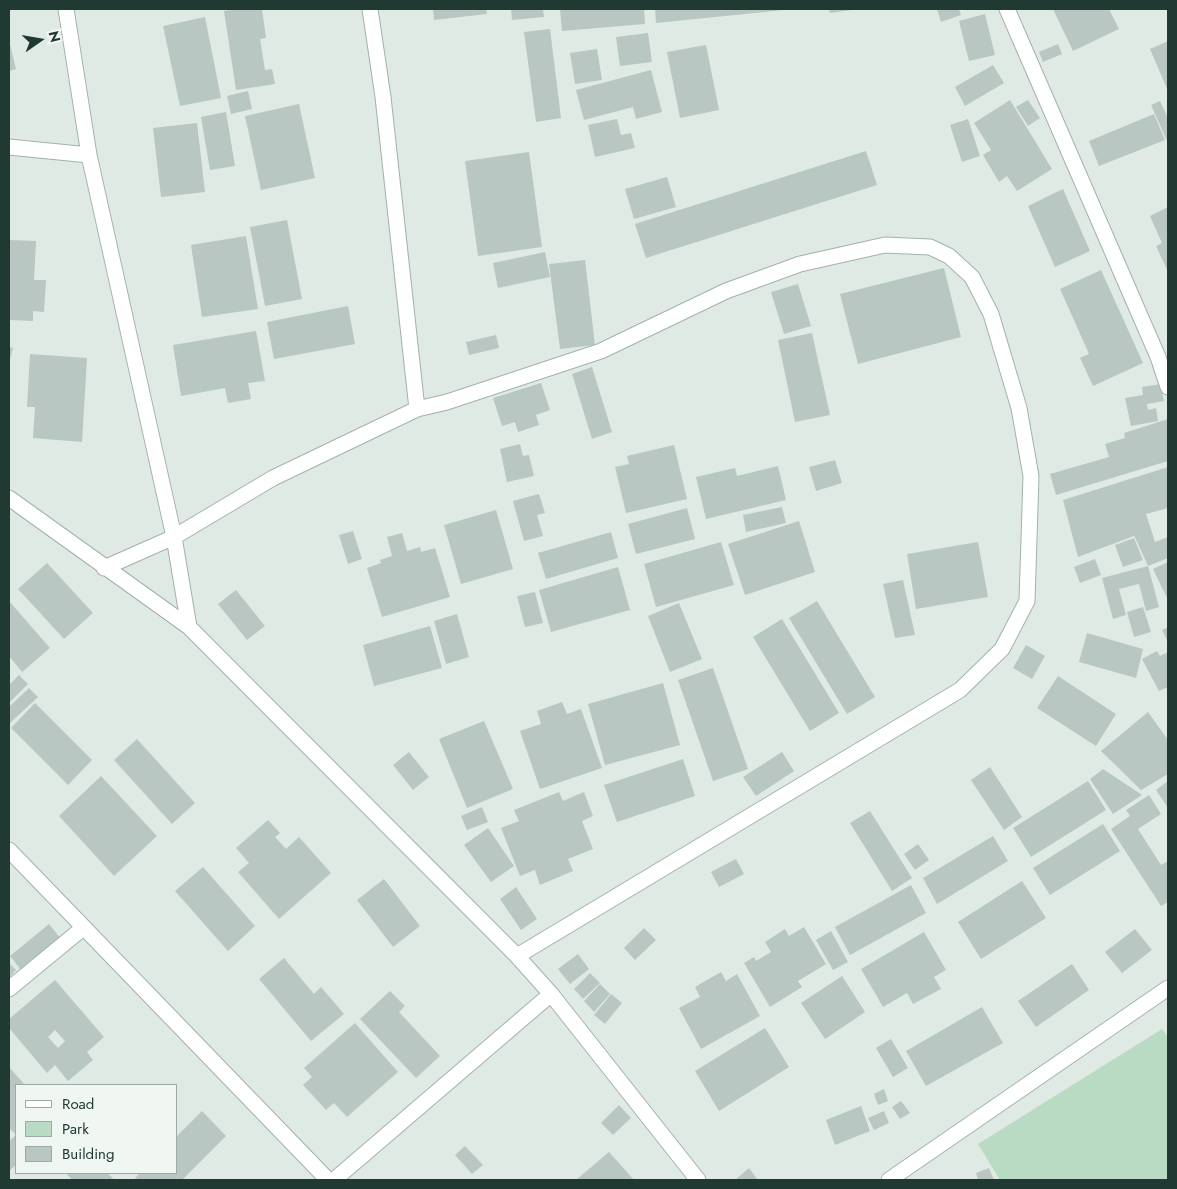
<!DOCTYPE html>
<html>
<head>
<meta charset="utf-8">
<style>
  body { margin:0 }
  #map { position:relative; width:1177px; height:1189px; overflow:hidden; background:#e0eae5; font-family:Jost,sans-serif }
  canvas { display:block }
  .frame { position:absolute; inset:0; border:10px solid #213933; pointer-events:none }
  .legend { position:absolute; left:15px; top:1084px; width:162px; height:90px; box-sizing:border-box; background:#f0f7f3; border:1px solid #9daba6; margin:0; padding:6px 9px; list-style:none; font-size:15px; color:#213933 }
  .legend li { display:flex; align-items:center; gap:10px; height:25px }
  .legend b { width:25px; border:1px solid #9daba6 }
  .north { position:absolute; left:15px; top:15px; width:50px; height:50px; -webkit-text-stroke:4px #f0f7f3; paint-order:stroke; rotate:77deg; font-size:14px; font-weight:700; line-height:20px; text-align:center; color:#213933 }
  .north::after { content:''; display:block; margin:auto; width:18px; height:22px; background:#213933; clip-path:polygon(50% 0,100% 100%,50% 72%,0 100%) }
</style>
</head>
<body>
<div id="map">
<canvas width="1177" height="1189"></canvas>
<div class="frame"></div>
<ul class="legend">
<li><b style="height:6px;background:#fff"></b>Road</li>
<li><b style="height:14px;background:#b9dac3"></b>Park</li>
<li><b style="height:14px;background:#b8c7c1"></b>Building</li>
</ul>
<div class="north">N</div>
</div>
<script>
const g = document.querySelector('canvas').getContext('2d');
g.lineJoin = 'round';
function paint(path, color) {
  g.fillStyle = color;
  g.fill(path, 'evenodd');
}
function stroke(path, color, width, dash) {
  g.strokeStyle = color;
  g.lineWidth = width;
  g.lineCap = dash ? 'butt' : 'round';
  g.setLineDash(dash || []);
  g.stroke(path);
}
paint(new Path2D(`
  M1162,1029l6,8v143h-168l-22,-36z`), '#b9dac3');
paint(new Path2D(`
  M240,9h22l4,29 -6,1 5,31 7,-1 3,15 -39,6 -12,-79z
  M433,9h53l1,5 -53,6z
  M511,9h32l1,8 -32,3z
  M560,9h84l1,15 -83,7z
  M655,9h129v1l-128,13z
  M829,9h23v1l-22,3z
  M937,9h22l2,6 -20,7z
  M1053,9h56l10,20 -46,22z
  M985,14l10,41 -26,6 -10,-40z
  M205,17l16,81 -41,8 -17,-80z
  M550,29l11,89 -25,4 -12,-90z
  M648,33l4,29 -32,4 -4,-29z
  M9,40l7,29 -7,2z
  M1168,41v50l-18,-42z
  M1058,44l4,10 -19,8 -4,-10z
  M706,45l13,65 -39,8 -13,-66z
  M597,49l5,31 -27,4 -5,-31z
  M993,65l11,18 -39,23 -10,-19z
  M651,70l11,42 -26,7 -3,-12 -49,13 -8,-30z
  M248,91l4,18 -21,5 -4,-18z
  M1010,100l42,69 -35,22 -10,-15 -8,6 -16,-27 8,-5 -17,-27z
  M1028,100l12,18 -12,8 -12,-19z
  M1160,101l8,17v25l-17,-38z
  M299,104l16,74 -54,12 -16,-74z
  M226,112l9,54 -25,4 -9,-53z
  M1154,114l11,26 -66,26 -10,-25z
  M617,119l4,16 10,-2 4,15 -40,9 -7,-32z
  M968,119l12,37 -18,6 -12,-37z
  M197,123l8,69 -44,5 -8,-69z
  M866,151l11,34 -231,73 -11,-34z
  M529,152l13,95 -64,9 -13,-95z
  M667,177l9,30 -42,12 -9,-30z
  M1063,189l27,62 -35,16 -27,-61z
  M1168,207v65l-12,-26 6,-3 -12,-27z
  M287,220l15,79 -37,7 -15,-79z
  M246,236l12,73 -56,8 -11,-72z
  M9,240l27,1 -2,39h12l-2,32 -11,-1v10l-24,-1z
  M545,252l5,25 -52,11 -5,-25z
  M585,260l10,85 -35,4 -11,-85z
  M944,268l17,69 -103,27 -18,-70z
  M1101,270l42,93 -50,23 -13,-28 9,-4 -29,-65z
  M798,284l13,42 -27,8 -13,-42z
  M348,306l7,38 -81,15 -7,-37z
  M256,331l9,50 -17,2 3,16 -23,4 -3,-15 -44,8 -8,-51z
  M812,333l18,82 -35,7 -17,-82z
  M496,335l3,13 -30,7 -3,-13z
  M9,347l4,1 -4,15z
  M30,354l57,4 -5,84 -49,-4 2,-31h-8z
  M592,367l20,65 -20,7 -20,-65z
  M541,383l9,27 -14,5 3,10 -21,7 -3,-10 -13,4 -9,-28z
  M1160,384l4,17 -17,3 1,6 8,-2 2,13 -27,5 -6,-28 18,-3 -1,-8z
  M1168,419v42l-112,34 -6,-21 59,-17 -4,-13 20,-6 -1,-5z
  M520,444l3,12 6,-1 5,21 -27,6 -7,-33z
  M674,445l13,54 -61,14 -11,-46 14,-3 -2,-8z
  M835,460l7,23 -26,8 -7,-24z
  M778,466l8,34 -80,19 -10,-42 39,-9 2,8z
  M1168,467v41l-22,6 9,28 13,-5v21l-20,8 -15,-33 1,3 -56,21 -15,-57z
  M539,494l6,19 -8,2 6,21 -19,5 -11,-40z
  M782,507l4,16 -40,9 -3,-17z
  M687,508l8,31 -59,15 -8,-30z
  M496,510l17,59 -52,15 -17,-59z
  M799,521l16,51 -70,23 -17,-51z
  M353,531l9,28 -14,5 -9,-29z
  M611,532l7,26 -72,21 -8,-26z
  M402,533l5,18 13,-4 1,5 14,-4 15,49 -68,20 -15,-49 14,-5 -1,-3 12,-4 -5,-19z
  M1134,538l9,22 -20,7 -8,-22z
  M721,542l13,43 -78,22 -12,-43z
  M978,542l10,55 -72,12 -9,-55z
  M1095,559l6,16 -21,8 -6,-16z
  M1168,562v38l-15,-31z
  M47,563l46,50 -29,26 -46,-50z
  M1148,566l11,41 -13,4 -7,-27 -20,5 7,26 -13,4 -11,-41z
  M618,567l12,43 -79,22 -12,-42z
  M903,580l12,55 -20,3 -12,-54z
  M236,590l29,36 -18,14 -29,-36z
  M535,592l8,31 -18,4 -8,-31z
  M9,601l41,47 -28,24 -13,-16z
  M817,601l58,96 -28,17 -58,-96z
  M679,603l23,56 -32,13 -22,-56z
  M1143,607l8,25 -17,5 -7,-25z
  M457,614l12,43 -23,7 -12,-43z
  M782,619l57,94 -29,18 -57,-94z
  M430,626l12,42 -68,18 -11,-41z
  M1168,627v15l-6,-12z
  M1087,633l56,16 -7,29 -57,-16z
  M1026,645l19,11 -13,23 -19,-11z
  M1157,651l3,5 8,-4v35l-9,4 -17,-32z
  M713,668l35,101 -35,12 -35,-101z
  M19,675l9,9 -19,19v-18z
  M1058,676l58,38 -20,32 -59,-38z
  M663,683l17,62 -75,20 -17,-61z
  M29,688l9,9 -29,27v-17z
  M562,702l5,12 14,-5 21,59 -62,21 -20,-58 21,-7 -4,-13z
  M35,703l57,57 -24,25 -57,-57z
  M1148,712l20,28v34l-27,16 -40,-39z
  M484,721l29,68 -46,19 -28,-69z
  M137,739l58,64 -23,21 -58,-64z
  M409,752l20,25 -16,13 -20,-25z
  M782,752l12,19 -38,25 -13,-19z
  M683,759l12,37 -78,26 -13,-37z
  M990,767l32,50 -18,13 -33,-50z
  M1103,769l39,26 -29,19 -23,-35z
  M101,776l56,60 -43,40 -55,-60z
  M1088,781l18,29 -75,47 -18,-29z
  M1168,781v27l-12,-18z
  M559,792l4,9 21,-9 9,24 -11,5 11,28 -25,10 5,12 -33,14 -5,-15 -15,6 -19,-48 18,-7 -5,-11z
  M1149,795l12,19 -23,15 23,36 7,-4v41l-7,4 -50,-77 19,-13 -4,-6z
  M482,807l6,15 -21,8 -6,-14z
  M870,811l42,67 -20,13 -42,-68z
  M268,820l12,13 -5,4 11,12 13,-12 32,36 -52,46 -41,-47 11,-9 -13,-15z
  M1103,824l17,27 -70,44 -17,-27z
  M488,828l26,38 -23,16 -27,-37z
  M993,836l15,25 -71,43 -14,-26z
  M918,844l11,16 -14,10 -11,-16z
  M736,859l8,15 -25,13 -8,-15z
  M203,867l52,59 -27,25 -53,-60z
  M384,879l36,47 -27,21 -36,-47z
  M1022,881l24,37 -65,41 -23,-37z
  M911,885l15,28 -76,42 -15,-28z
  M516,887l21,32 -16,11 -21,-31z
  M49,924l12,15 -39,32 -12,-15z
  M804,927l22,37 -28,17 4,6 -32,20 -26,-44 10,-6 2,4 15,-9 -6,-10 20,-13 4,7z
  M644,928l12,12 -21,20 -11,-12z
  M1135,929l17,21 -30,23 -17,-21z
  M831,931l17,31 -15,8 -17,-30z
  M924,932l22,38 -12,7 7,12 -28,15 -6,-11 -24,14 -22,-38z
  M578,954l11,15 -19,15 -12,-15z
  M284,958l30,36 7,-7 23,27 -33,27 -52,-62z
  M9,963l7,7 -7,8z
  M1072,964l17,26 -53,37 -18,-26z
  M721,972l5,9 11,-7 23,42 -59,33 -22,-41 21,-11 -5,-10z
  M590,973l10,10 -17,16 -9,-10z
  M842,976l23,36 -40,27 -24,-36z
  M55,980l49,57 -17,15 6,8 -25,21 -13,-16 -8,8 -38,-45v-9zM55,1030l10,11 -7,7 -10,-11z
  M600,984l10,10 -16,18 -10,-11z
  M390,991l15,15 -6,6 41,44 -24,22 -56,-59z
  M611,994l11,9 -17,21 -11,-9z
  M982,1007l21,36 -77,43 -20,-35z
  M355,1023l43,49 -51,45 -13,-14 -8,7 -23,-25 9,-8 -8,-9z
  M765,1028l24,39 -70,44 -24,-40z
  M891,1039l17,29 -15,9 -17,-29z
  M9,1067l16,18h-9v46l-2,2 -5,-5z
  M884,1089l4,12 -10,4 -4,-11z
  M901,1101l9,12 -10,6 -8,-12z
  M619,1105l12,13 -18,17 -12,-12z
  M861,1106l9,25 -35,14 -9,-25z
  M202,1111l24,25 -44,44h-45l-2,-2 5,-5h36v-36z
  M884,1111l5,12 -15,7 -6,-12z
  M16,1135v30l-7,6v-30z
  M465,1146l18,19 -11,9 -17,-19z
  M609,1152l25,28h-58z
  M749,1168l8,11 -22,1z
  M989,1168l5,12h-16l-2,-7z
  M66,1173h42l6,7h-42z`), '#b8c7c1');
const minor = new Path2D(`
  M66,9l23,146 85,382 15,90
  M370,9l13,88 34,312
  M1007,9l151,348 10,30
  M9,147l80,8
  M9,498l180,129 328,329 34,38 147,186
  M104,568l70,-31 99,-59 144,-69 30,-7 154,-51 125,-60 74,-27 85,-19 45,2 19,9 23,21 19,37 28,94 12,68 -4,125 -25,48 -42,41 -443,266
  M9,850l319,330
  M9,989l74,-61
  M334,1180l217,-186
  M889,1180l279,-192`);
stroke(minor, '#a3b1ac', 17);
stroke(minor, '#fff', 15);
</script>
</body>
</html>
